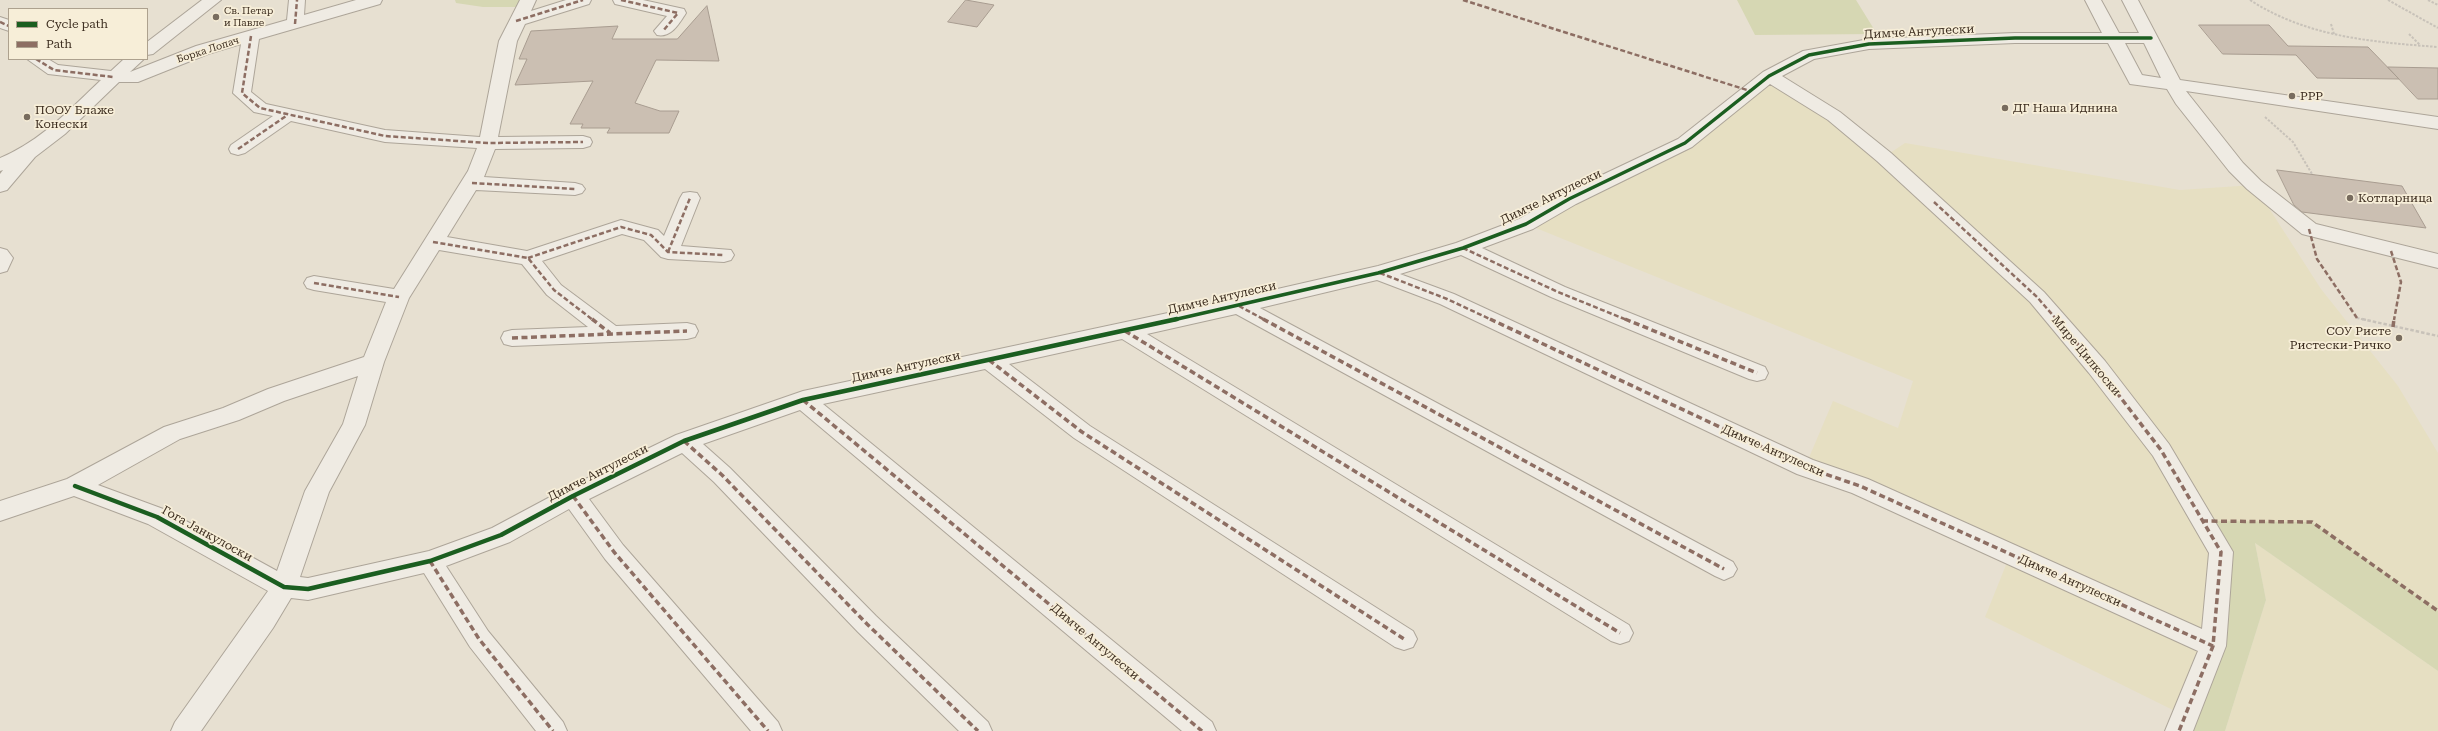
<!DOCTYPE html>
<html>
<head>
<meta charset="utf-8">
<style>
  body { margin:0 }
  #map { position:relative; width:2438px; height:731px; overflow:hidden; background:#e7e0d1; font-family:"Roboto Serif",serif }
  canvas { display:block }
  .legend { position:absolute; left:8px; top:8px; width:140px; height:52px; box-sizing:border-box; background:#f7eed8; border:1px solid #ada18e; margin:0; padding:5px 7px; list-style:none; font-size:12px; color:#3d2e20 }
  .legend li { display:flex; align-items:center; gap:8px; height:20px }
  .legend b { width:20px; border:1px solid #ada18e }
</style>
</head>
<body>
<div id="map">
<canvas width="2438" height="731"></canvas>
<ul class="legend">
<li><b style="height:5px;background:#1b5e20"></b>Cycle path</li>
<li><b style="height:5px;background:#8d6e63"></b>Path</li>
</ul>
</div>
<script>
const g = document.querySelector('canvas').getContext('2d');
g.lineJoin = 'round';
function paint(path, color) {
  g.fillStyle = color;
  g.fill(path, 'evenodd');
}
function stroke(path, color, width, dash) {
  g.strokeStyle = color;
  g.lineWidth = width;
  g.lineCap = dash ? 'butt' : 'round';
  g.setLineDash(dash || []);
  g.stroke(path);
}
function label(font, color, halo, rows, align = 'center') {
  g.font = font + ' "Roboto Serif",serif';
  g.lineWidth = 3.5;
  g.setLineDash([]);
  g.textBaseline = 'middle';
  g.strokeStyle = halo;
  g.fillStyle = color;
  for (const [text, x, y, turn = 0] of rows) {
    g.save();
    g.translate(x, y);
    g.rotate((+turn || 0) * Math.PI / 180);
    g.textAlign = isNaN(turn) ? turn : align;
    if (halo) g.strokeText(text, 0, 0);
    g.fillText(text, 0, 0);
    g.restore();
  }
}
paint(new Path2D(`
  M1769,76l115,81 21,-14 275,47 74,-5 67,104 77,97 40,67v158l-125,-89 -92,30 -36,164 -200,-99 25,-62 -205,-88 28,-66 65,27 15,-47 -387,-157 159,-81z
  M2255,543l183,128v60h-213l41,-131z`), '#e6dfc2');
paint(new Path2D(`
  M455,0h73l-4,7h-41l-27,-4z
  M1737,0h119l21,34 -122,1z
  M2202,521l110,1 126,89v60l-183,-128 11,57 -41,131h-46l34,-85 8,-94z`), '#d6d7b3');
const building = new Path2D(`
  M966,0l28,5 -17,22 -29,-5z
  M707,6l12,55 -63,-1 -21,43 25,8h19l-10,22h-62l3,-5h-29l2,-4h-13l23,-43 -78,4 12,-26h-8l12,-28 87,-5 -6,13h65z
  M2199,25h70l19,21 80,1 31,32 -82,-1 -21,-23 -73,-1z
  M2388,67l50,1v31h-20z
  M2277,170l125,16 24,42 -124,-16 -8,-7z`);
paint(building, '#cbbfb2');
stroke(building, '#a89c90', 1);
const minor = new Path2D(`
  M202,0h19l-68,54 -6,1v-13z
  M289,0h16l-1,15 52,-15h26l-2,4 -121,35 -8,53 15,12 119,26 95,7 19,-96 21,-41h16l-5,11 35,-11h25l-2,4 -64,20 -8,17 -19,96 85,-1 7,2 2,4 -2,4 -7,2 -88,1 -11,28 91,6 7,2 3,4 -3,4 -7,2 -99,-5 -29,47 80,14 94,-31 37,10 6,6 16,-38 3,-5 7,-1 7,1 3,5 -19,48 50,4 3,5 -3,5 -7,2 -56,-3 -7,-2 -17,-17 -22,-6 -80,27 19,24 55,41 71,-3 8,2 3,6 -3,6 -8,2 -175,7 -8,-2 -3,-6 3,-6 8,-2 76,-3 -41,-32 -25,-31 -83,-14 -30,48 -25,64 -19,63 -36,67 -29,85 8,1 121,-27 63,-23 73,-39 111,-54 127,-44 435,-93 140,-32 78,-23 63,-24 43,-25 116,-55 85,-67 40,-21 66,-12 146,-6h87l-17,-33h16l18,33h20l-17,-33h16l42,80 258,37v12l-252,-38 57,72 18,18 55,43 122,30v14l-136,-34 -55,-45 -18,-18 -53,-67 -9,-15 -37,-5 -22,-41h-93l-146,6 -55,10 -32,17 58,36 51,41 153,139 61,69 64,83 64,108 -7,94 -33,85h-28l33,-80 -346,-158 -55,-19 -357,-170 -63,-24 -117,28 473,254 4,7 -4,7 -9,4 -9,-4 -479,-262 -89,20 482,291 4,8 -4,8 -9,3 -9,-3 -489,-302 -113,25 81,62 323,205 4,8 -4,8 -9,3 -9,-3 -321,-209 -89,-69 -162,35 389,318 4,9h-34l-382,-321 -97,34 27,24 146,148 112,106 4,9h-33l-101,-99 -144,-150 -32,-29 -93,46 34,46 155,177 4,9h-31l-146,-172 -36,-50 -59,33 -64,24 42,65 75,91 4,9h-31l-66,-84 -46,-74 -116,27 -17,-2 -18,30 -72,103h-30l4,-9 93,-131 -120,-67 -74,-28 -74,25v-20l67,-22 97,-52 59,-19 45,-19 96,-32 22,-55 -72,-12 -7,-2 -3,-5 3,-5 7,-2 80,13 74,-118 9,-23 -92,-6 -94,-21 -46,32 -7,2 -7,-2 -2,-4 2,-4 42,-29 -19,-4 -21,-19 8,-49 -33,10 -70,28h-19l-54,52 -30,23 -28,33 -7,2v-18l3,-4 -3,1v-13c41,-17 69,-48 101,-78l-53,-6 -21,-15h21l10,6 53,6 13,-12h20l-14,13 66,-26 91,-26zM2125,43h19l17,35 -19,-3zM1770,84l58,36 49,41 153,141 59,71 64,83 56,97 -7,76 -334,-150 -55,-19 -359,-166 -54,-20 61,-19 90,42 198,82 8,2 8,-2 3,-6 -3,-6 -200,-80 -83,-39 51,-19 43,-25 116,-57zM358,376l-15,48 -38,67 -28,80 -111,-61 -68,-25 82,-46 59,-19 45,-19z
  M613,0h30l41,9 2,4c-7,11 -15,25 -29,22l-3,-4 13,-15 -52,-12z
  M0,17l9,3v11l-9,-3z
  M0,248l7,2 6,8 -6,13 -7,2z`);
stroke(minor, '#ada599', 2);
stroke(new Path2D(`
  M2250,0c57,37 122,42 188,47
  M2388,0l50,28
  M2428,0l10,5
  M2331,24l3,10
  M2409,34l11,11
  M2265,117l28,25 19,32
  M2357,318l9,2`), '#c8c2b9', 2, [2.5, 1.5]);
stroke(new Path2D(`
  M2362,319l76,17`), '#c8c2b9', 2.5, [3.5, 2]);
paint(minor, '#efebe3');
stroke(new Path2D(`
  M621,0l57,13 -15,18
  M1463,0l287,91
  M516,21l67,-21
  M0,22l9,4
  M295,24l2,-24
  M251,36l-9,57 18,15 125,28 103,7 95,-1
  M36,59l18,11 59,7
  M238,149l48,-33
  M472,183l103,6
  M1934,202l103,95 20,23
  M2309,229l8,30 40,59
  M433,242l95,16 26,32 39,30
  M1463,248l95,44 69,28
  M2391,251l10,31 -7,38
  M668,252l22,-54
  M528,258l93,-31 30,8 17,17 56,3
  M1380,273l67,26 45,21
  M314,283l85,14
  M1239,306l26,14`), '#8d6e63', 2.5, [5, 2.5]);
stroke(new Path2D(`
  M592,319l18,14
  M1263,319l461,250
  M1490,319l315,148 55,19 353,160
  M1625,319l132,54
  M2056,319l41,48 64,83 60,102 -8,94 -34,85
  M2393,327l1,-8
  M1125,331l495,302
  M512,338l175,-7
  M989,360l93,72 322,207
  M803,400l399,331
  M684,441l38,34 145,149 111,107
  M573,496l41,56 154,179
  M2202,521l110,1 126,89
  M430,561l49,78 74,92`), '#8d6e63', 3.5, [6, 3.5]);
stroke(new Path2D(`
  M1173,320l205,-47 85,-25 63,-24 43,-25 116,-56 84,-67 40,-21 60,-11 146,-6h136`), '#1b5e20', 3.5);
stroke(new Path2D(`
  M75,486l82,31 127,70 24,2 122,-28 71,-26 72,-39 111,-55 119,-41 374,-81`), '#1b5e20', 4.5);
for (const [x, y, r, color] of [
  [216,17,4,"#786c5e"],
  [2292,96,4,"#786c5e"],
  [2005,108,4,"#786c5e"],
  [27,117,4,"#786c5e"],
  [2350,198,4,"#786c5e"],
  [2399,338,4,"#786c5e"]
]) {
  const dot = new Path2D();
  dot.arc(x, y, r, 0, 2 * Math.PI);
  g.fillStyle = color;
  g.fill(dot);
  stroke(dot, '#f7eed8', 1.5);
}
label('10px', '#3d2e20', '#f7eed8', [
  ["Св. Петар",224,11],
  ["и Павле",224,23]
], 'left');
label('10px', '#3d2e20', '#f7eed8', [
  ["Борка Лопач",208,50,-18]
]);
label('12px', '#3d2e20', '#f7eed8', [
  ["Димче Антулески",1919,32,-3],
  ["Димче Антулески",1551,197,-26],
  ["Димче Антулески",1222,298,-13],
  ["Мире Цилкоски",2086,356,50],
  ["Димче Антулески",906,367,-12],
  ["Димче Антулески",1773,451,24],
  ["Димче Антулески",598,473,-27],
  ["Гога Јанкулоски",207,534,29],
  ["Димче Антулески",2070,581,24],
  ["Димче Антулески",1095,642,40]
]);
label('12px', '#3d2e20', '#f7eed8', [
  ["РРР",2300,96],
  ["ДГ Наша Иднина",2013,108],
  ["ПООУ Блаже",35,110],
  ["Конески",35,124],
  ["Котларница",2358,198],
  ["СОУ Ристе",2391,331,"right"],
  ["Ристески-Ричко",2391,345,"right"]
], 'left');
</script>
</body>
</html>
